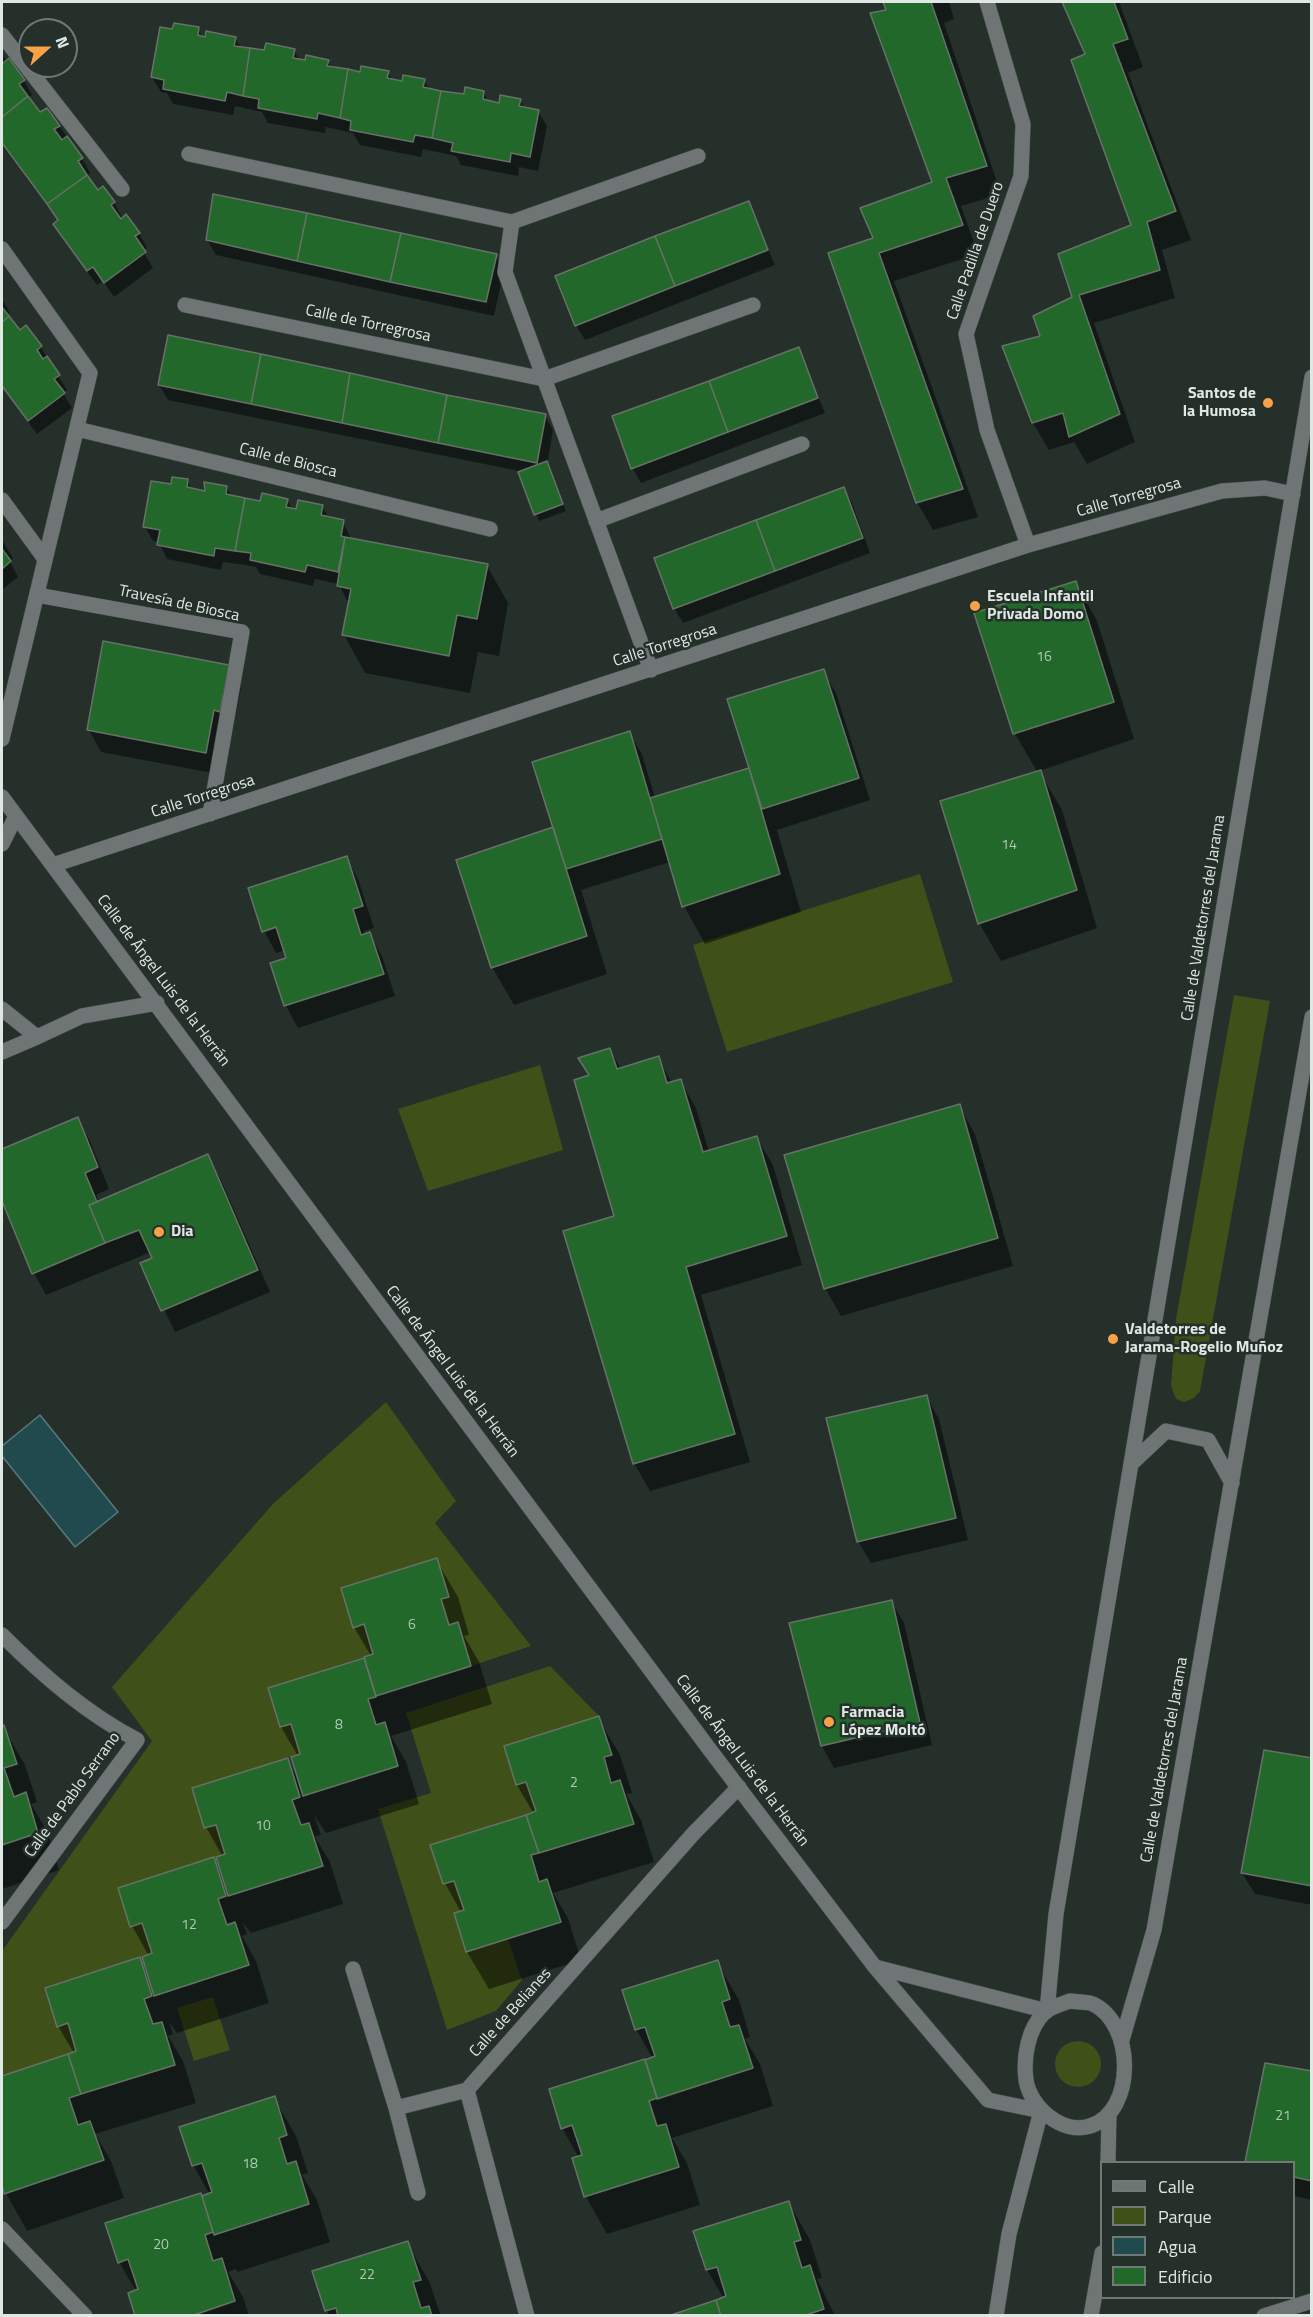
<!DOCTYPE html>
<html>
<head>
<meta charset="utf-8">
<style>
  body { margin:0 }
  #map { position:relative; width:1313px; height:2317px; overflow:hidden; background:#25302b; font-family:"Titillium Web",sans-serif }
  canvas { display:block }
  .frame { position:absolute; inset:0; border:3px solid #e0e8e4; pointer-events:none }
  .legend { position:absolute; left:1100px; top:2161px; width:195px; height:138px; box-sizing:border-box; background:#25302b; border:2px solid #707a75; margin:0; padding:8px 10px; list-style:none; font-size:18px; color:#e0e8e4 }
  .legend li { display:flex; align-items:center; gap:12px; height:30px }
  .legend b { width:30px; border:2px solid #707a75 }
  .north { position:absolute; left:18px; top:18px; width:60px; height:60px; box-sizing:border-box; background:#25302b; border:2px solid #707a75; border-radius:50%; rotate:69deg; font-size:16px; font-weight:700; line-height:24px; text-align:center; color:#e0e8e4 }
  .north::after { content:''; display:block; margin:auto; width:21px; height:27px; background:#f7a148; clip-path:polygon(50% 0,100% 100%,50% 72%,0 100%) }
</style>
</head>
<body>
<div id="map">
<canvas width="1313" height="2317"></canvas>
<div class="frame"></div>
<ul class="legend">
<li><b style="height:8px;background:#6e7574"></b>Calle</li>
<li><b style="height:16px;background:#3f5018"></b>Parque</li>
<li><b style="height:16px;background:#214a4f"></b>Agua</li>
<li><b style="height:16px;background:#22682b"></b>Edificio</li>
</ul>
<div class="north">N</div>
</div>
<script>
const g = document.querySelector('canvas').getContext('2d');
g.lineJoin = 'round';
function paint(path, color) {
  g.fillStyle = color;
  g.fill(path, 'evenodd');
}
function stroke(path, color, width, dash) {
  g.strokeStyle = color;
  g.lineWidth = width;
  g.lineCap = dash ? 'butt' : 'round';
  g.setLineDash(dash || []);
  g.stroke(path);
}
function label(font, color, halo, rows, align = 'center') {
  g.font = font + ' "Titillium Web",sans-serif';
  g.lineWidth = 5;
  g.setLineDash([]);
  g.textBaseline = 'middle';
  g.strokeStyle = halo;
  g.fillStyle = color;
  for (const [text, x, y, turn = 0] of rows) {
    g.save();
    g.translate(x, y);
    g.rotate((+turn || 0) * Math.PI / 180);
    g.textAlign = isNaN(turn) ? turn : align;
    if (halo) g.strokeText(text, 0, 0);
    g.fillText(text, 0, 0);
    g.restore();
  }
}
paint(new Path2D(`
  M920,874l33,108 -226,70 -34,-107z
  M1234,995l36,6 -70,390 -6,7 -10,4 -8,-3 -5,-13 5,-67z
  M540,1065l23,85 -135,41 -30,-82z
  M386,1402l70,99 -21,22 96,123 -60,20 -13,-43 -9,2 -8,-26 8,-2 -13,-39 -95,30 12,39 11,-3 9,30 -105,34 12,39 11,-3 9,30 -108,34 24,37 9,29 -107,34 12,39 12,-4 10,30 -107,35 12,38 11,-3 8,28 -74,25v-125l150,-210 -40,-54 161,-183z
  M550,1666l49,50 -95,30 12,39 10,-3 10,29 -106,34 13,39 11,-3 10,29 -10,4 12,38 42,-13 14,41 -26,31 -49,19 -69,-221 53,-16 -25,-80z
  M213,1997l17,53 -36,11 -17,-53z
  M1055 2064a23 23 0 1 1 46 0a23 23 0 1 1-46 0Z`), '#3f5018');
const water = new Path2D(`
  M40,1415l78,97 -43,35 -73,-91v-10z`);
paint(water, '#214a4f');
stroke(water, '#5a797c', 1.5);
paint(new Path2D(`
  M885,2h64l5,17 -10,4 57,171 -40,12 17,48 -84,27 84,236 -45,13 -16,-28 -42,-263 59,-56z
  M1064,2h55l24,65 -15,6 63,167 -29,10 13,48 -81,25 41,119 -48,22 -13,-22 -25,8 -16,-27 9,-86 91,-111 -46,-171z
  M198,29l5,9h32l6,10 24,4 29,-2 6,11h28l4,7 29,5h27l5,8 10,2 21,-3 6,10 36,6 17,-4 6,10 11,3 20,-5 5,9 13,2 9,15 -9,45 -19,-4 -1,9 -57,-11 -5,-9 -33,-7 -2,8 -61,-12 -7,-12 -27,-6 -1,6 -57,-10 -6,-11 -27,-6 -2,9 -60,-11 -6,-11 -6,-1 -9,-15 22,-46z
  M2,55l22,26 8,14 -4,3 11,17 20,11 23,32 8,15 -3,3 11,16 16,11 9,16 16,14 8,15 -4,3 10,17 -39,29 -11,-16 -6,4 -34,-46 -8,-14 4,-3 -57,-77z
  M748,202l27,63 -190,75 -9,-15z
  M207,240l289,16 8,14 -10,46 -278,-61z
  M2,299l8,14 -4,2 13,17 21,14 27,44 -4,3 9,15 -35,26 -35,-47z
  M798,349l27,64 -184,70 -8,-14 -19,-52z
  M159,385l386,31 8,14 -6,35 19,46 -27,10 -20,-50 -351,-71z
  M187,481l5,9 15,3 19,-6 6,10 29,6 26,-3 6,10 29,-3 7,11 14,4 8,17 136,27 21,37 -9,53 -21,-4 -8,41 -105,-20 -21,-38 5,-30 -10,-21 -24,-5 -2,7 -53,-12 -4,-7 -11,-2 -22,-3 -2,8 -54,-11 -8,-17 -6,-1 -8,-14 27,-41z
  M844,489l8,14 18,50 -187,70 -9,-15z
  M2,540l11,18 -3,4 8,15 -16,13z
  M1076,583l21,38 37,118 -95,32 23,39 35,118 -96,33 -22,-38 59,-150 -23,-39 -39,-120z
  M228,667l13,21 -9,45 -6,-2 -8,43 -117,-22 -12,-22z
  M823,671l13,22 34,107 -93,30 24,82 -96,32 -21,-38 -14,-44 -89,28 26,84 -93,31 -22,-38 63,-139 74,-95 13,21 13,44 96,-29z
  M346,857l12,22 16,49 -10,3 2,4 3,-1 13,22 13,40 -97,32 -12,-22 -14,-42 16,-5 -3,-9 -9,3 -12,-22 -14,-42zM283,923l1,3 -18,6v-3z
  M610,1050l11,19 37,-11 14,25 8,-3 16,28 13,44 48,-14 16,27 29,100 -101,30 49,167 -100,29 -16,-28 -18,-246 -26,-141z
  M959,1106l16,28 38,132 -172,50 -16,-28z
  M77,1119l13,22 19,48 -13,6 3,7 109,-46 12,22 50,114 -95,40 -33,-68 12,-5 -3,-7 -105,43 -12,-22 -32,-76v-46z
  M927,1397l12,22 29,121 -97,23 -13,-22z
  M436,1560l22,37 11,38 -5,1 15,26 13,42 -101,32 15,26 13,42 -93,29 -12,-18 7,20 -6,2 15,25 13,42 -92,29 -8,-10 4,11 -5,2 14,25 13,42 -92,30 -8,-11 4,12 -5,2 15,25 13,42 -101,31 16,27 13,37 -97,33 -21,-38 -4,-13v-103l72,-24 -16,-27 82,-67 6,11 3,-14 -17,-30 81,-67 8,11 2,-13 -17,-30 81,-67 10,17 1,-21 -17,-29 -11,-38 101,-33 -17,-29z
  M891,1601l13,22 28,122 -98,23 -12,-22 -31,-122z
  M598,1718l22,37 12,38 -6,1 15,26 13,42 -101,31 15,25 13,42 -92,29 -22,-37 -11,-38 5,-2 -16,-29 89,-69 -17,-29 -12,-38z
  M3,1727l22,38 12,37 -6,2 16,27 12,39 -57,19z
  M1312,1760v145l-57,-11 -13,-21z
  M717,1962l22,38 11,37 -5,2 15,25 13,42 -101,32 15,25 13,42 -93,29 -21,-37 -12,-38 5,-1 -17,-30 91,-69 -17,-30z
  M1266,2065l46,8v127l-18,-4v-34h-48z
  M274,2098l22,38 12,37 -6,2 15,25 13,42 -93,30 -1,-3 -8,3 15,25 6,19h-112l-1,-25 -17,-29 82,-64 9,-3 -17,-30z
  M789,2203l21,37 12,38 -5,1 18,37h-164l53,-17 -17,-29 -12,-38z
  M407,2243l22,38 12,35h-111l-4,-6z`), '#0007');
const building = new Path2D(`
  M883,2h48l56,164 -41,12 17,47 -84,28 84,236 -47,14 -88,-250 45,-15 -13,-30 72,-26 -62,-169 16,-3z
  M1062,2h52l14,37 -15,5 63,167 -29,11 13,48 -81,25 41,119 -51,23 -6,-24 -31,10 -30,-77 38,-10 -7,-20 39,-19 -14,-43 73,-29 -60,-165 14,-6z
  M174,23l25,4 -1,8 7,2 1,-6 30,6 -2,9 16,2 -7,48 -16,-4 -2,9 -62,-12 1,-9 -13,-3 9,-50 12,2z
  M266,43l29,6 -2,9 12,2 1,-5 23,5 -2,6 21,3 -8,49 -22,-5 -1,6 -59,-11 1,-9 -16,-3 7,-48 14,2z
  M9,58l16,22 -6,4 9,12 -26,21v-56l1,2z
  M361,66l28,5 -2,7 15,3 1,-6 22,4 -2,8 18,4 -9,47 -17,-3 -2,7 -63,-12 1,-9 -11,-3 8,-49 12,3z
  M465,87l19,4 -1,8 16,4 1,-8 21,4 -2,7 20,4 -9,47 -19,-4 -1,9 -59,-11 2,-8 -21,-5 9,-47 23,3z
  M28,96l12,16 7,-4 13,18 -6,3 8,11 5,-4 16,22 -5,3 9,14 -40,29 -45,-61v-26z
  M87,175l11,15 5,-4 12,16 -4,3 10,14 5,-5 14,19 -5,3 11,16 -42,31 -11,-16 -6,4 -34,-47 5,-4 -11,-16z
  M213,194l94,19 -10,48 -91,-21z
  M749,201l19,49 -93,36 -20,-50z
  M307,213l94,20 -11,49 -93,-21z
  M401,233l96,21 -11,48 -96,-20z
  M655,236l20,50 -100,40 -20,-50z
  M2,307l7,9 -7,6z
  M9,316l11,14 6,-5 16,21 -5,4 6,9 4,-3 13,19 -6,4 11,14 -37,28 -26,-35v-64z
  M168,335l93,19 -10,50 -93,-19z
  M799,347l19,51 -90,34 -19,-51z
  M261,354l89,19 -8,50 -91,-19z
  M350,373l97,22 -9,48 -96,-20z
  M709,381l19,51 -97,37 -19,-53z
  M447,395l99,19 -9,49 -99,-20z
  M547,461l16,43 -29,11 -16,-43z
  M172,477l16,2 -1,8 18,4 -1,-9 23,4 -1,8 19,4 -10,53 -20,-3 -1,8 -57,-11 3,-15 -17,-3 8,-46 20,3z
  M844,487l19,51 -88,33 -19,-51z
  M262,493l26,6 -2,8 10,2 2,-9 25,5 -2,10 23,5 -3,16 4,1 -7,35 -31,-7 -2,7 -55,-12 1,-7 -16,-2 10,-53 15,3z
  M756,520l19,51 -102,38 -19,-51z
  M345,537l143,27 -11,55 -20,-4 -8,41 -107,-21 9,-46 -14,-3z
  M2,549l9,12 -9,8z
  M1076,581l38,121 -101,32 -39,-121z
  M103,641l126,24 -9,47 -6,-2 -8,43 -119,-23z
  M824,669l35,109 -97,31 -35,-110z
  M630,731l32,108 -96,30 -34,-107z
  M749,768l31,106 -98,33 -32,-109z
  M1041,770l36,120 -99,34 -38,-123z
  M553,827l34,109 -96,32 -35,-108z
  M347,856l16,50 -10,3 8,26 9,-3 14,42 -100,32 -14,-43 16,-5 -10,-31 -14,5 -14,-44z
  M610,1048l7,21 42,-13 8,27 14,-4 22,73 54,-16 30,100 -101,31 49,167 -102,30 -70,-233 51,-15 -40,-136 15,-5 -11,-17z
  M960,1104l38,134 -174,51 -40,-134z
  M78,1117l20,50 -13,6 12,29 -8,3 16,38 -73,31 -30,-73v-52z
  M208,1154l50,116 -97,41 -21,-48 12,-5 -13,-28 -34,13 -16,-38z
  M927,1395l29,123 -99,24 -31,-124z
  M437,1558l12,39 -8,2 8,26 9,-3 13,44 -95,30 -12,-39 9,-3 -9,-30 -11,4 -12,-40z
  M892,1600l28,123 -99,23 -32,-123z
  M364,1658l12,39 -8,2 8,26 9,-3 13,44 -95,30 -12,-39 9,-3 -9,-30 -11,3 -12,-39z
  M599,1716l13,39 -8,2 7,26 9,-3 14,44 -95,29 -13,-38 10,-4 -10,-29 -10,3 -12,-39z
  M4,1725l13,39 -13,4 10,29 12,-5 12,41 -36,12v-119z
  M1264,1750l48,8v128l-71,-13z
  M288,1758l12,39 -8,3 9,25 8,-2 14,43 -95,30 -12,-39 9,-3 -9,-29 -12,3 -12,-40z
  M526,1815l13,38 -8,2 8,27 8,-3 14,43 -95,30 -12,-39 10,-3 -10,-29 -11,3 -13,-39z
  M214,1857l12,39 -8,3 9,26 8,-3 14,43 -95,31 -12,-39 10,-4 -10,-30 -12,4 -12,-39z
  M140,1957l12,39 -8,3 9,25 9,-2 13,43 -94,29 -13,-40 8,-3 -8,-28 -11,4 -12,-39z
  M718,1960l12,39 -8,3 8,25 9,-2 14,43 -96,31 -12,-39 10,-4 -10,-29 -10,3 -13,-40z
  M68,2054l13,40 -12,4 9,27 12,-4 14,39 -100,34 -2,-9v-109z
  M645,2059l12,39 -8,3 8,25 9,-2 13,43 -95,30 -12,-39 10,-3 -10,-30 -11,4 -12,-40z
  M1265,2063l47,8v110l-18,-4v-15h-49z
  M275,2096l12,39 -8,3 8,26 9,-3 13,43 -95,31 -12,-39 10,-4 -10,-29 -10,3 -13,-39z
  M201,2193l12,39 -8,3 8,26 9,-3 13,43 -44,15h-56l-7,-23 10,-4 -10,-30 -10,4 -13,-40z
  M789,2201l12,39 -7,2 8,26 8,-3 14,44 -21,7h-82l-5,-16 10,-4 -9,-29 -11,3 -13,-39z
  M408,2241l13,39 -8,2 8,26 8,-2 3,10h-94l-2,-8 -11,3 -13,-40z
  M716,2300l5,16h-53z`);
paint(building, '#22682b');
stroke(building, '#677167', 1.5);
const minor = new Path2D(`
  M987,2l36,122 -2,52 -55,158 21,96 41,115
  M2,35l120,154
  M189,154l323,68
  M2,249l88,124 -88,366
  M185,305l359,74 209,-74
  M77,429l413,100
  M2,500l43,59
  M596,521l206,-77
  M37,595l205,37 -32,182
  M651,670l-146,-398 7,-50 186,-66
  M2,797l708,953 165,217 113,133 53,11
  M2,844l14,-28
  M53,865l975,-320 194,-54 43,-3 28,6
  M2,1009l35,28 45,-21 75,-13
  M2,1052l35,-15
  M1131,1464l35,-33 42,9 24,43
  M2,1635c41,41 84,78 135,105l-135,182
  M875,1967l172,44
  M353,1969l43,139 22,85
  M1070,2001c7,1 17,1 23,3 42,20 43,108 -3,122 -28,9 -60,-19 -64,-46 -3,-23 2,-52 19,-68 6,-5 17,-8 25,-11z
  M1047,2011l9,-97 256,-1537
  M1122,2040l32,-110 158,-913
  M396,2108l71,-18
  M1108,2162l1,-48
  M2,2229l83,87
  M527,2316l-60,-226 226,-256 46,-47
  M996,2316l13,-82 32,-123
  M1091,2316l11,-63
  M1264,2316l48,-15`);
stroke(minor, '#434d49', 16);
stroke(minor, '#6e7574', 15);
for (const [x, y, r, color] of [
  [1268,403,6,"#f7a148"],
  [975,606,6,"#f7a148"],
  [159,1232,6,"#f7a148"],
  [1113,1339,6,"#f7a148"],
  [829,1722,6,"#f7a148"]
]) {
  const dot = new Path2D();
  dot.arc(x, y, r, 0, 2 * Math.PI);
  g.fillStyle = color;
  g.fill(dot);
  stroke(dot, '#25302b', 2);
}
label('14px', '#b0c8b6', null, [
  ["16",1044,658],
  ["14",1009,846],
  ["6",412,1626],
  ["8",339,1726],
  ["2",574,1784],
  ["10",263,1827],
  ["12",189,1926],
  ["21",1283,2117],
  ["18",250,2165],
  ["20",161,2246],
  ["22",367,2276]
]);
label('16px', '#e0e8e4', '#25302b', [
  ["Calle Padilla de Duero",976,251,-71],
  ["Calle de Torregrosa",368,324,12],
  ["Calle de Biosca",288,461,14],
  ["Calle Torregrosa",1129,498,-16],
  ["Travesía de Biosca",179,604,12],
  ["Calle Torregrosa",665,646,-18],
  ["Calle Torregrosa",203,797,-18],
  ["Calle de Valdetorres del Jarama",1204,918,-81],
  ["Calle de Ángel Luis de la Herrán",163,981,53],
  ["Calle de Ángel Luis de la Herrán",452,1372,53],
  ["Calle de Valdetorres del Jarama",1165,1760,-80],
  ["Calle de Ángel Luis de la Herrán",742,1761,53],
  ["Calle de Pablo Serrano",73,1795,-54],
  ["Calle de Belianes",511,2013,-48]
]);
label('bold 16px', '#e0e8e4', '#25302b', [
  ["Santos de",1256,394,"right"],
  ["la Humosa",1256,412,"right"],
  ["Escuela Infantil",987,597],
  ["Privada Domo",987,615],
  ["Dia",171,1232],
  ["Valdetorres de",1125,1330],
  ["Jarama-Rogelio Muñoz",1125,1348],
  ["Farmacia",841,1713],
  ["López Moltó",841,1731]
], 'left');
</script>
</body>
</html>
